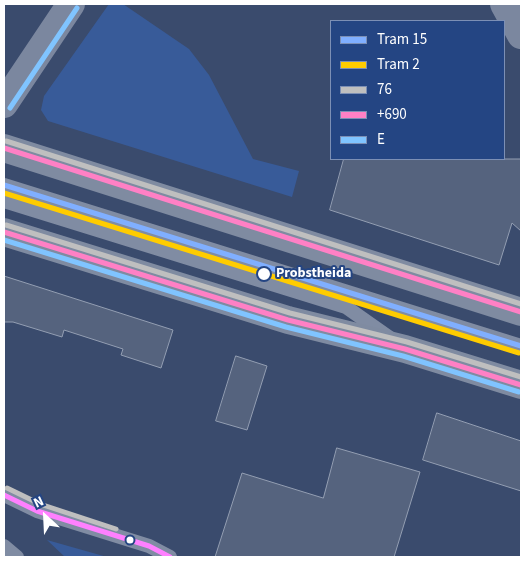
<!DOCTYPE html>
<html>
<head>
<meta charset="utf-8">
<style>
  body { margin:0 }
  #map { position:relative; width:525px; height:561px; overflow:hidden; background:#3a4b6d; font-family:"Source Sans 3",sans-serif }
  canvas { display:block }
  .frame { position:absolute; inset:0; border:5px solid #fff; pointer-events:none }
  .legend { position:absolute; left:330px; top:20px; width:175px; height:140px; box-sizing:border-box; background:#244583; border:1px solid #7c8fb5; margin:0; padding:6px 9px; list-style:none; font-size:15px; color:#fff }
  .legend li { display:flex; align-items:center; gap:10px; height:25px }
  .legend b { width:25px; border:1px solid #7c8fb5 }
  .north { position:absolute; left:20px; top:491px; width:50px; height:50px; -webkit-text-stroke:4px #244583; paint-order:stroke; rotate:335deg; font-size:14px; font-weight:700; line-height:20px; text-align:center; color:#fff }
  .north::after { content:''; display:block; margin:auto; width:18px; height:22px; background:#fff; clip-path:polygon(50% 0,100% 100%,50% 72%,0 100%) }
</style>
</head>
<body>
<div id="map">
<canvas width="525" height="561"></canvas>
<div class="frame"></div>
<ul class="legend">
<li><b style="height:6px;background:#80afff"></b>Tram 15</li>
<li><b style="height:6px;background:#fc0"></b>Tram 2</li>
<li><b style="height:6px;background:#bfbfbf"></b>76</li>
<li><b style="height:6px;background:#ff80c5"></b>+690</li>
<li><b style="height:6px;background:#80c4ff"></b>E</li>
</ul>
<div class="north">N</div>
</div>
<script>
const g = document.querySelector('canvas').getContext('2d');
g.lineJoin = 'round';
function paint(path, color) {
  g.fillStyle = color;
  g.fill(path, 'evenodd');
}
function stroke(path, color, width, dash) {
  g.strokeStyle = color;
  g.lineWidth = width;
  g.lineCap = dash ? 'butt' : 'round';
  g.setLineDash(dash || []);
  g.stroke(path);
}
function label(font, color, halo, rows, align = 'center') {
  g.font = font + ' "Source Sans 3",sans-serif';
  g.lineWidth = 4;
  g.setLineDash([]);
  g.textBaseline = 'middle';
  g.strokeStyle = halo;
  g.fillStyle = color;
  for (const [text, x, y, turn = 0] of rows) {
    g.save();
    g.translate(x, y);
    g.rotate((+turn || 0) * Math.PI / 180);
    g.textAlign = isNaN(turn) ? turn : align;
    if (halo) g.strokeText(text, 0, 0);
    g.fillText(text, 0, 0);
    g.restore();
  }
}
paint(new Path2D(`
  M109,4h14l66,45 20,26 44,84 46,12 -7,26 -244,-76 -7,-11 3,-14z
  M47,540l60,17h-42z`), '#385b99');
const building = new Path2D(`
  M344,159h177v72l-9,-8 -13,42 -169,-55z
  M4,276l169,54 -12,38 -40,-13 2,-6 -59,-19 -2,7 -49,-15h-9z
  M236,356l31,10 -20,64 -31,-9z
  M437,413l84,28v50l-98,-31z
  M337,448l83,24 -26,85h-179l27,-84 81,25z`);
paint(building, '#55637e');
stroke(building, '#939eb2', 1);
stroke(new Path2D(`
  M4,185l517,161
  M4,201l342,106 44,31
  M4,495l33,16 112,35 21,11
  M4,546l13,11`), '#808ca3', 14);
stroke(new Path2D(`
  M504,4l17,31
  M4,104l67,-100`), '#7b879f', 28);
stroke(new Path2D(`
  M4,148l517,164
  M4,232l284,88 117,29 116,36`), '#7f8ba1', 28);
stroke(new Path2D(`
  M6,141l515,163
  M6,225l284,88 117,29 114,35
  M7,488l33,16 76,25`), '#bfbfbf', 5);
stroke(new Path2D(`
  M4,148l517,164
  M4,232l284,88 117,29 116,36`), '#ff80c5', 5);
stroke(new Path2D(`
  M10,108l67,-100
  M4,240l282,87 117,29 116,36`), '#80c4ff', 5);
stroke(new Path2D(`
  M4,495l33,16 112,35 21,11`), '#ff80ff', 5);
stroke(new Path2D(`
  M4,185l517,161`), '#80afff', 5);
stroke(new Path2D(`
  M4,193l515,160`), '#fc0', 5);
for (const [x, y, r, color] of [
  [264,274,7,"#fff"],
  [130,540,4.5,"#fff"]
]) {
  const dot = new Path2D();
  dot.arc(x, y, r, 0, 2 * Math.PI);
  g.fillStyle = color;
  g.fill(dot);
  stroke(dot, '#244583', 2);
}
label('bold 14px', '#fff', '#244583', [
  ["Probstheida",276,274]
], 'left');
</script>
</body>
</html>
